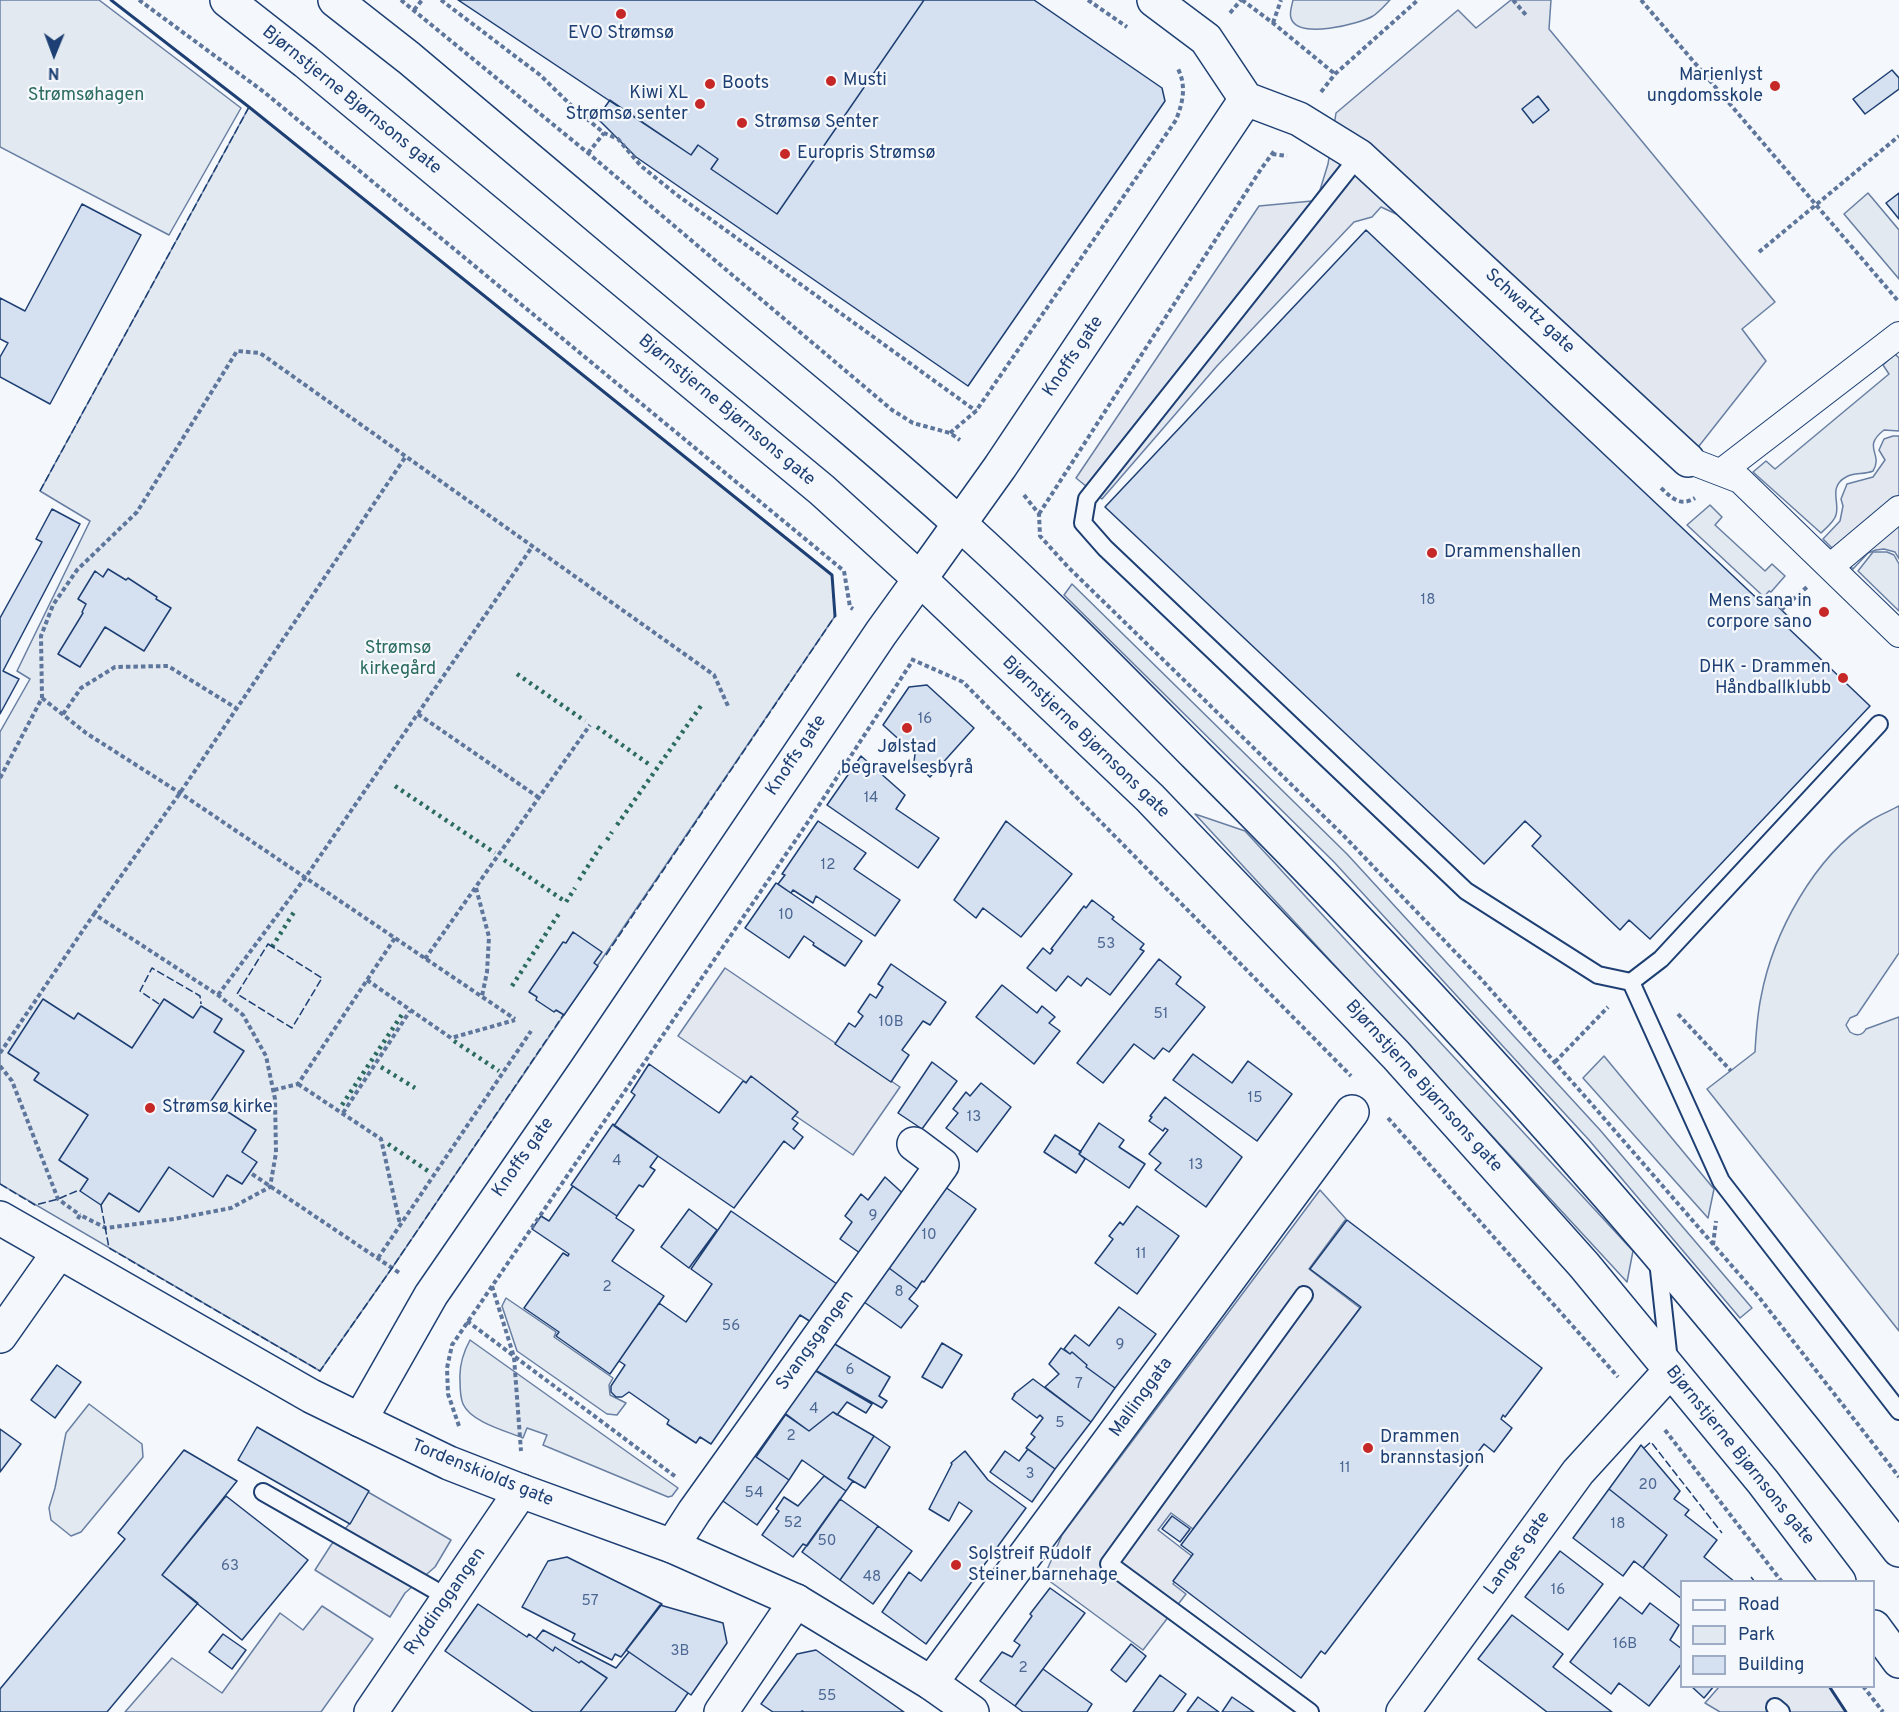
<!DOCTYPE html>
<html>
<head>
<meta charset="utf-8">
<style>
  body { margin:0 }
  #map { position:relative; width:1899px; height:1712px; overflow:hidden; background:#f4f7fb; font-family:Overpass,sans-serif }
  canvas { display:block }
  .legend { position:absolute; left:1680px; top:1580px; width:195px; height:108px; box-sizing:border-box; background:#f4f7fb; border:2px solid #9eadc5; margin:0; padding:8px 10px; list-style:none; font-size:18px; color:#1d3f73 }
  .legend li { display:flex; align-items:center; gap:12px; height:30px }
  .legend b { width:30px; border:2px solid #9eadc5 }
  .north { position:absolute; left:24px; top:24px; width:60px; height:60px; -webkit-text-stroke:4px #f4f7fb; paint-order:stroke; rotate:181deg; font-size:16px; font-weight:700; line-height:24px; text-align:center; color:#1d3f73 }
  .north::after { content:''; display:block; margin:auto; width:21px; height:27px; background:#1d3f73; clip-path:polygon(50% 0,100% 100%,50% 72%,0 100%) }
</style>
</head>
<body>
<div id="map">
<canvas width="1899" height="1712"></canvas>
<ul class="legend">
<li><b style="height:8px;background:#f4f7fb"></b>Road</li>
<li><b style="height:16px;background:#e3e9f0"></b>Park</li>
<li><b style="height:16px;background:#d5e0f0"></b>Building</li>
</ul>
<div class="north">N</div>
</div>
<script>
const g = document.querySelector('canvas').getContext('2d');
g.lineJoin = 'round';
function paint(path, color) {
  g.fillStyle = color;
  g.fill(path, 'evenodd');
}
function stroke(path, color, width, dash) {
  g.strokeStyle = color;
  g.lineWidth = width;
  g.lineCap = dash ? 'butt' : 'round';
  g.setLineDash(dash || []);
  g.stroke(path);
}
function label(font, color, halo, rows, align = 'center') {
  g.font = font + ' Overpass,sans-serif';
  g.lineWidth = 4.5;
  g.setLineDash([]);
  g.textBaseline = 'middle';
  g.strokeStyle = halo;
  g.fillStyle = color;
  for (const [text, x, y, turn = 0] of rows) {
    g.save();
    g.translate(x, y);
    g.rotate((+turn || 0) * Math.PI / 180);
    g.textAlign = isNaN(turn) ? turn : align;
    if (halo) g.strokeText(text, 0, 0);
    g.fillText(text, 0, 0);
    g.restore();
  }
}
const green = new Path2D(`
  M0,0h99l142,108 -72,127 -169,-88z
  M1293,0h97c-5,5 -11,12 -17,16 -13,8 -76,24 -82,2 -2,-6 1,-12 2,-18z
  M249,107l583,468 3,41 -443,652 -72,103 -320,-187v-452l30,-53 -13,-8 73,-150 -50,-30z
  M1868,193l31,37v49l-55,-65z
  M1895,354l4,4v73l-15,-1c-23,18 0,23 -11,41 -9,4 -19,1 -27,6 -18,10 -6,25 -10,38 -2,7 -10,13 -15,18l-68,-61 13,-11 9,8 114,-95 -6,-9z
  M1710,505l12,12 -7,8 50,46 7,-7 13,12 -14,16 -2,-1 -5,6 -77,-72z
  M1873,552h14l7,3 5,9v47l-41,-40z
  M1072,584l275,270 253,276 152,178 -12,10 -151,-178 -255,-278 -270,-267z
  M1899,806v147l-42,62 -7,3 -4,7 4,7c6,4 12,4 16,-3l33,-12v314l-192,-242 48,-37c1,-18 2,-36 6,-55 12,-64 53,-140 109,-176 9,-6 20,-10 29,-15z
  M1195,814l50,17 388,420 -6,31z
  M1604,1056l110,133 -6,29 -125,-140z
  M506,1298l50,34 -2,5 59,41 -4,7 1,10 16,8 -9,12 -10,-1 -90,-63 -15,-45z
  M470,1340l208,148 -6,8 -4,1 -125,-52 4,-10 -20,-7 -4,10c-17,-7 -52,-16 -60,-34 -3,-7 -3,-16 -3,-24 -1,-15 3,-27 10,-40z
  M89,1404l53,40 1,13 -62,75 -10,4 -20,-16 -2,-12 6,-20 11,-55z`);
paint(green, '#e3e9f0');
stroke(green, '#687fa3', 1.5);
const parking = new Path2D(`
  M1511,0h40l-2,29 226,273 -33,27 24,32 -78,99 -240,-222 -67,-31 -9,10 -18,5 -137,144 -115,133 -26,-21 183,-272 53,-5 8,-11 8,-26 8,-51 122,-103 18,18z
  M1893,436h6v123l-4,-7 -11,-3 -8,1 -8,3 -15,16 -30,-30 17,-18 3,-15 -2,-7 6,-15 26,-7 12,-17 -6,-10 5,-11z
  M725,968l175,119 -47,68 -175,-119z
  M1320,1190l26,29 -37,50 51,39 -167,221 -22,-16 -13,17 35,27 -20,27 13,10 -43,56 -99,-73 18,-42z
  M368,1492l83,48 -16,27 -30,26 -15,24 -75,-47 16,-25 20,-23z
  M322,1606l51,33 -52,73h-196l47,-54 50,35 58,-80 23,17z
  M1719,1687h110l17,25h-126l-15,-9z`);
paint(parking, '#e3e8f0');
stroke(parking, '#687fa3', 1.5);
const building = new Path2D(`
  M458,0h466l-147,214 -66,-45 7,-10 -20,-14 -7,10z
  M924,0h110l128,88 3,13 -197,285 -332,-229 -39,-39 13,-18 81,55 7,-10 20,14 -7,10 66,45z
  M1892,70l7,8v11l-34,25 -12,-15z
  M1538,96l11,14 -16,13 -11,-14z
  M1899,193v26l-13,-16z
  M82,204l59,31 -91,169 -50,-27v-20l8,-14 -8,-4v-41l25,13z
  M1366,230l399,376 6,-6 20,19 -6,6 85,81 -220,233 -21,-19 -9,10 -88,-84 9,-10 -16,-15 -41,43 -379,-357z
  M52,509l28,15 -77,147 16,8 -19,35v-96l42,-76 -6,-3z
  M108,569l18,11 2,-2 29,19 -1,2 15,9 -27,43 -39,-24 -25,40 -22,-13 25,-41 -1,-1 4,-8 -8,-5 17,-28 8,6z
  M927,685l47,43 -44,49 -16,-15 1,-8 -32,-29 26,-38z
  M861,756l44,39 -9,14 43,29 -21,30 -91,-63z
  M818,821l48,32 -12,16 46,31 -25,36 -59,-40 -3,7 -20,-13 -2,3 -13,-9 7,-9 -3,-1z
  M1006,821l66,53 -51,63 -38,-29 -7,10 -22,-18z
  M776,883l86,58 -17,25 -32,-21 1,-2 -10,-7 -15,22 -44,-30z
  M1092,900l22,17 -2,2 32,25 -4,5 4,2 -34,44 -23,-17 -6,8 -13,-10 -12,15 -29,-23 16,-20 7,6 3,-4 -2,-1 33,-43 2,2z
  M573,932l29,20 -8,11 4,3 -34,49 -8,-5 -2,2 -18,-12 1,-3 -8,-5 34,-50 3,1z
  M1159,959l22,18 -5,7 29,23 -36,45 -6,-4 -9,11 -20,-15 -31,39 -26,-20z
  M891,964l55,38 -16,23 -7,-4 -21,29 7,5 -18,27 -56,-38 14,-21 6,4 8,-11 -5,-4 12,-18 6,4 7,-11 -5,-3z
  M1002,985l35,28 5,-7 13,11 -6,6 11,8 -26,33 -58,-47z
  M43,999l31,20 4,-6 54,35 32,-49 29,19 8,-12 21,13 -8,13 30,19 -33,50 45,29 -14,22 15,10 -15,22 -15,-9 -14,22 -44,-30 -30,45 -30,-19 -8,12 -21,-14 8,-12 -29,-19 29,-45 -54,-35 5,-7 -31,-20z
  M1193,1054l39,29 16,-22 44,33 -35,47 -84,-61z
  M932,1062l25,19 -35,48 -24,-16z
  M649,1064l70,49 24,-32 3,2 5,-7 47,36 -6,7 6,4 -5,6 10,8 -9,12 -10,-8 -50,67 -120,-82 21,-31 -4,-3z
  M981,1083l30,24 -34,45 -31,-24 12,-15 -5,-4 13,-17 4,4z
  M1165,1097l77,60 -36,50 -51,-37 6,-7 -12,-9 19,-24 -3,-2 -2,3 -14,-10 3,-4 -2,-1z
  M1099,1123l25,17 -5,7 26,17 -16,24 -50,-34z
  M613,1124l45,32 -8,11 5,3 -12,17 -4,-2 -22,31 -46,-31z
  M1055,1135l26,17 -2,2 6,5 -9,14 -32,-21z
  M885,1177l24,22 -42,59 -27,-19 12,-17 -7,-6 16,-22 7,6z
  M941,1184l35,25 -52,73 -2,-1 -5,8 -28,-21 5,-7 -5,-4z
  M573,1186l44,30 -1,2 18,12 -22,31 52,35 -54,78 -54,-38 3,-4 -35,-24 39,-55 5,3 1,-2 -37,-25 9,-13 8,5z
  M1137,1206l42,30 -42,58 -42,-31 18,-24 -4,-3 11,-14 3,3z
  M689,1209l28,21 -28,38 -28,-21z
  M731,1211l106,73 -26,38 -11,-7 -89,129 -11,-7 -4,6 -29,-19 2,-4 -40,-28 -7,5h-6l-5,-5v-6l14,-21 -6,-4 40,-58 27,19 26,-38 -21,-15z
  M1347,1220l195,148 -37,49 -2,-2 -2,4 11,9 -18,24 -10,-8 -159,210 -4,-3 -20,27 -128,-97 20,-27 -12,-9 180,-238 -51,-38z
  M889,1268l28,21 -8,10 9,7 -17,22 -37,-26z
  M1119,1307l37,27 -41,54 -29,-21 1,-2 -15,-13 -2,2 -6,-5 11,-14 14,11z
  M833,1343l57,34 -11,19 8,5 -5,7 -67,-38z
  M942,1343l20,12 -20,33 -20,-11z
  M1061,1348l9,6 2,-2 15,13 -1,2 29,21 -24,34 -46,-35 14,-13 -10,-10z
  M57,1365l24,17 -26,36 -24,-18z
  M814,1370l58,34 -6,9 -19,-11 -10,13 -4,-3 -24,19 -26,-18z
  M1033,1379l58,43 -36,47 -29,-21 9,-11 -4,-3 12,-16 -3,-3 -3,3 -25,-19 3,-5h-1z
  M833,1412l41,24 -26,42 5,3 -7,10 -44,-31 -13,20 -33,-23 30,-43 23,17z
  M257,1427l112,64 -19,33 -112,-64z
  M0,1429l21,15 -21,28z
  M874,1436l16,11 -25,41 -17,-10z
  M1641,1445l39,46 -6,8 15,11 -4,5 32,25 -13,17 31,25h-53v17l-39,-31 24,-33 -58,-46z
  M1028,1449l27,20 -23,33 -42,-30 15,-21 14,10z
  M184,1450l53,31 -75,94 36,28 -91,109h-107v-23l125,-150 -7,-6z
  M965,1451l23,29 38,28 -100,136 -44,-32 27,-40 12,9 51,-70 -13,-9 -10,19 -20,-12 23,-45 -1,-1z
  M752,1454l37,26 -32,45 -37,-26z
  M824,1476l22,15 -39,55 -4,-2 -10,13 -31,-22 17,-24 -3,-2 8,-12 14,9z
  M1609,1489l58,46 -24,33 -9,-7 -11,15 -50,-38z
  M226,1496l82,64 -66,80 -80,-65z
  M840,1499l38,27 -38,54 -38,-28z
  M1172,1516l18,13 -10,13 -18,-13z
  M878,1526l34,25 -39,53 -33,-24z
  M1560,1551l43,33 -35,46 -43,-33z
  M567,1557l95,47 -41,53 -6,-3 -3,6 -40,-20 3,-6 -53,-27 26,-46z
  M1050,1588l35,25 -70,93 -35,-25 22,-29 10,5 8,-12 -6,-4 18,-25 -2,-2z
  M1620,1597l22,17 8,-11 29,22 -9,15 12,9v14l-33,43 -30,-23 -8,11 -41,-32z
  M478,1604l49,33 2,-3 24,17 2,-4 24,16 2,-2 26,17 -27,34h-47l-88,-61z
  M660,1605l63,18 4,20 -36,52 -65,-45z
  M1512,1615l51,39 -10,13 59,45h-65l-69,-53z
  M543,1630l73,38 13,-16 59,41 -13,19h-95l27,-34 -26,-17 -2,2 -24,-16 -2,4 -17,-12z
  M223,1634l23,16 -14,19 -23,-17z
  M1131,1644l15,12 -20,26 -15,-12z
  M816,1650l88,62h-100l-2,-1 -1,1h-28l-12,-8 36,-50z
  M1043,1669l49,35 -5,8h-64l-8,-6z
  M1160,1675l26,19 -13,18h-40z
  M1691,1686h23l-10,12z
  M1198,1697l21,15h-32z
  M1232,1697l22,15h-32z`);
paint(building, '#d5e0f0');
stroke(building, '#1d3f73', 1.5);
const service = new Path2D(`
  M1359,156l-272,343 -4,24 22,25 361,343 132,84 33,7 30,-23 218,-235
  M1631,982l90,199 178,230
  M1658,1261l11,100
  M1304,1295l-195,269 201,148
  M263,1492l170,97 14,11
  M1775,1707l6,5`);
const pedestrian = new Path2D(`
  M1688,460l52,20 159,154
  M1721,472l178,-137
  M1830,567l69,-58`);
const minor = new Path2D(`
  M1154,0l52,39 40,60 53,20 60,37 329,304
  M920,579l80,-112 246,-368
  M0,1336l59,-84
  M672,1546l22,-34 248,-347 -28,-21
  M931,1683l421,-571
  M371,1712l150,-221
  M721,1712l75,-111
  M1403,1712l175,-240 92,-101`);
const tertiary = new Path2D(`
  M360,1420l89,43 72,28 151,55 124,55 135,82 41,29`);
const secondary = new Path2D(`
  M0,1218l311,178 49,24 71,-125 155,-225 295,-437 39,-54`);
const primary = new Path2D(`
  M227,0l79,62 516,428 98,89 230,219 246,257 188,210 179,217 76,100
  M335,0l74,58c109,92 217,183 326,274 76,63 152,126 226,193 81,73 158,152 235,230 251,250 487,515 703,795
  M1874,1627l25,34`);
stroke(service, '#1d3f73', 20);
stroke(pedestrian, '#1d3f73', 28);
stroke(minor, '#1d3f73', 36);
stroke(tertiary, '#1d3f73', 36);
stroke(secondary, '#1d3f73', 36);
stroke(primary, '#1d3f73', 36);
stroke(new Path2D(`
  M139,0l125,92 580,479 6,36 3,2
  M401,0l187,153 304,257 21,13 37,10 10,7
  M441,0l99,75 36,35 28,23 14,6 23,27 36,29 299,216
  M1088,0l39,27
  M1242,0l31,23 62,51
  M1513,0l13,15
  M1641,0l258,302
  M414,10l8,-10
  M1230,13l11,-13
  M1273,23l8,-23
  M1321,92l14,-18 83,-74
  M588,153l16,-20
  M1272,154l15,2
  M1759,252l140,-116
  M950,433l26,-22 200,-291c7,-18 11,-35 1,-53
  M1661,488c11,10 19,19 34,10
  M1024,495l15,19 1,22 28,31 276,269 138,144 107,121 169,195 141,181
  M1039,514l222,-345 14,-19
  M1781,610l26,-23
  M911,659l52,23 388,394
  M42,698l44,35 94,60 335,226
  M63,714l18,-26 34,-21 53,-1 68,42
  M418,714l120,83
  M0,778l42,-80 -1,-62 12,-31 24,-35 60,-58 100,-161 23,2 454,322 14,31
  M476,888l13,49 -2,35 -5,24
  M94,914l86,-121 226,-337
  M425,959l165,-234
  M367,980l84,58 64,-18
  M218,995l87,-117 227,-331
  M1678,1014l53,57
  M0,1053l94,-139 124,81 25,20 23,41 9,43 1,54 -6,34 -39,21 -57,11 -68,9 -26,-13 -3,5
  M1555,1062l53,-55
  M0,1066l12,15 46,118 22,16
  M298,1084l83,55 19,85
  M274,1090l24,-6 97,-146
  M343,1113l67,-102
  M1388,1118l230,259
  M252,1174l149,100
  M1713,1245l3,-24
  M378,1258l153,-227
  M492,1286l22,71 7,94
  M467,1321l209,156
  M459,1426l-11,-32 -1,-26 5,-23 358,-526 103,-159
  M1665,1430l117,152
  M1863,1686l20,26`), '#5e769c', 4, [4.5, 3]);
stroke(service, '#f4f7fb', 16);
stroke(pedestrian, '#f4f7fb', 26);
stroke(minor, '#f4f7fb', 33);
stroke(tertiary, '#f4f7fb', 33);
stroke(secondary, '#f4f7fb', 33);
stroke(primary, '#f4f7fb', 33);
stroke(new Path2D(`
  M517,674l68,47
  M597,727l53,38
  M395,786l100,67
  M617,825l86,-122
  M607,840l5,-8
  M504,860l62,42 9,-14
  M579,880l22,-34
  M272,947l22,-35
  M512,986l48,-74
  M454,1041l45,30
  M381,1067l34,21
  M342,1105l61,-92
  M388,1144l40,27`), '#2c6c60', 4.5, [3, 4.5]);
stroke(new Path2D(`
  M40,491l209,-384
  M268,944l54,34 -30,50 -55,-34z
  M606,955l229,-339
  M159,1004l-19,-13 12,-23 48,28 1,8
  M0,1184l35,21 23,-6 21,-9
  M101,1205l8,43 211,123 72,-103 172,-254
  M1644,1448l7,-6 71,91
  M1751,1577l4,5`), '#1d3f73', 1.5, [8, 3]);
stroke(new Path2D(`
  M111,0l138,107 583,468 3,41
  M1829,1686l17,26`), '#1d3f73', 3);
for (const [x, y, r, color] of [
  [621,14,6,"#c62828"],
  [831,81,6,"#c62828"],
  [710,84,6,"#c62828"],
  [1775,86,6,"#c62828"],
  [700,104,6,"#c62828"],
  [742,123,6,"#c62828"],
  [785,154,6,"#c62828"],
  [1432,553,6,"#c62828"],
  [1824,612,6,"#c62828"],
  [1843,678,6,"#c62828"],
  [907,728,6,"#c62828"],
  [150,1108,6,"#c62828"],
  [1368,1448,6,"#c62828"],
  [956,1565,6,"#c62828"]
]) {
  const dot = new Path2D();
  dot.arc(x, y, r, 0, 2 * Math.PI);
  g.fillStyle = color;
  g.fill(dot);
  stroke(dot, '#f4f7fb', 2);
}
label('15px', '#4b6792', null, [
  ["18",1428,601],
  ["16",925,720],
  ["14",871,799],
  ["12",828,866],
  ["10",786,916],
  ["53",1106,945],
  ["51",1161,1015],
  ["10B",891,1023],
  ["15",1255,1099],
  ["13",974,1118],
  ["4",617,1162],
  ["13",1196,1166],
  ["9",873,1217],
  ["10",929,1236],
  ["11",1141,1255],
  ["2",607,1288],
  ["8",899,1293],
  ["56",731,1327],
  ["9",1120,1346],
  ["6",850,1371],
  ["7",1079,1385],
  ["4",814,1410],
  ["5",1060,1424],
  ["2",791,1437],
  ["11",1345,1469],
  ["3",1030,1475],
  ["20",1648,1486],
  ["54",754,1494],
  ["52",793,1524],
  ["18",1618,1525],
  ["50",827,1542],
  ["63",230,1567],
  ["48",872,1578],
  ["16",1558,1591],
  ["57",590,1602],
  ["16B",1625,1645],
  ["3B",680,1652],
  ["2",1023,1669],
  ["55",827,1697]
]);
label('18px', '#1d3f73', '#f4f7fb', [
  ["EVO Strømsø",621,34,"center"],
  ["Marienlyst",1763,76,"right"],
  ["ungdomsskole",1763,97,"right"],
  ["Musti",843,81],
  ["Boots",722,84],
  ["Kiwi XL",688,94,"right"],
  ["Strømsø senter",688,115,"right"],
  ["Strømsø Senter",754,123],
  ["Europris Strømsø",797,154],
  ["Drammenshallen",1444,553],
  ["Mens sana in",1812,602,"right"],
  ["corpore sano",1812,623,"right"],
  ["DHK - Drammen",1831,668,"right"],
  ["Håndballklubb",1831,689,"right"],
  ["Jølstad",907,748,"center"],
  ["begravelsesbyrå",907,769,"center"],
  ["Strømsø kirke",162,1108],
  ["Drammen",1380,1438],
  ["brannstasjon",1380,1459],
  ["Solstreif Rudolf",968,1555],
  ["Steiner barnehage",968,1576]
], 'left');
label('18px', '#2c6c60', '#f4f7fb', [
  ["Strømsøhagen",86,96],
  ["Strømsø",398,649],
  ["kirkegård",398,670]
]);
label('18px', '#1d3f73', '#f4f7fb', [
  ["Bjørnstjerne Bjørnsons gate",351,101,39],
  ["Schwartz gate",1529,312,43],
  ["Knoffs gate",1074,357,-56],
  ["Bjørnstjerne Bjørnsons gate",726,411,40],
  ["Bjørnstjerne Bjørnsons gate",1085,738,44],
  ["Knoffs gate",797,756,-56],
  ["Bjørnstjerne Bjørnsons gate",1423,1087,48],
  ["Knoffs gate",524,1158,-55],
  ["Svangsgangen",816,1341,-54],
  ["Mallinggata",1142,1398,-54],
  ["Bjørnstjerne Bjørnsons gate",1739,1456,51],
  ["Tordenskiolds gate",482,1474,22],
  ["Langes gate",1518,1554,-54],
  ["Ryddinggangen",446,1602,-55]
]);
</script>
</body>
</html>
